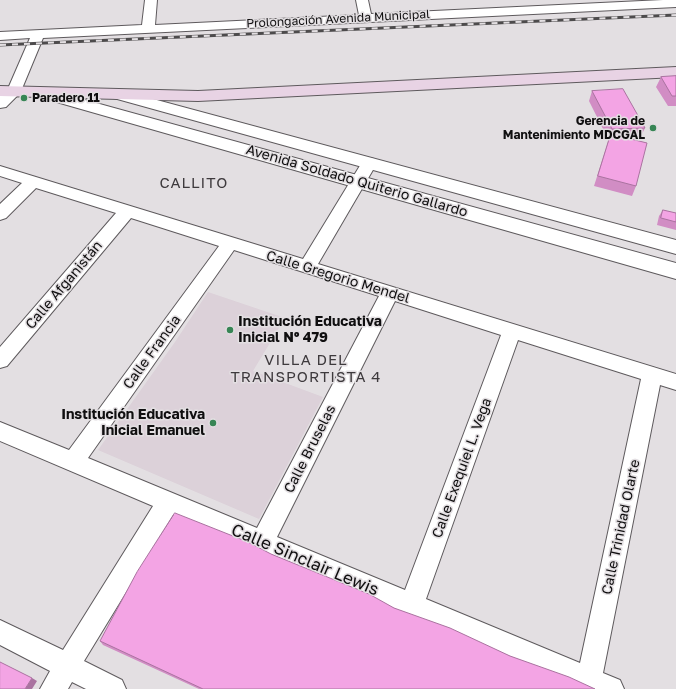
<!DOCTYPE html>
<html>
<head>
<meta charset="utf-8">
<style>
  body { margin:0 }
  canvas { display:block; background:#e3dfe2 }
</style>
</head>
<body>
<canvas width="676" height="689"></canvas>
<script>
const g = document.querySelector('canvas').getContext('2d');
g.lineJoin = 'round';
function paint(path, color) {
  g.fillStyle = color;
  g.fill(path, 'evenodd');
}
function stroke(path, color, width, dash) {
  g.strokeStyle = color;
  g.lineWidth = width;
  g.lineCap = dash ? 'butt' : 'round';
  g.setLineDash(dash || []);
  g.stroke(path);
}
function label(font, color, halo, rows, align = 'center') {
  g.font = font + ' "Golos Text",sans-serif';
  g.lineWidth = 3;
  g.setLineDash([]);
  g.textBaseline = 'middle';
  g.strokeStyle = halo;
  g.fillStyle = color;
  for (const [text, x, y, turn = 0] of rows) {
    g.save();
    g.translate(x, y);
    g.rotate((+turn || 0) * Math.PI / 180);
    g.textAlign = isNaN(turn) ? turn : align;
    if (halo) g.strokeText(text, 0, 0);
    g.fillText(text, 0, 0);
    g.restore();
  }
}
paint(new Path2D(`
  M208,292l77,26 -32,53 70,26 -64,122 -161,-69 77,-108z`), '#dcd1d9');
const minor = new Path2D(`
  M145,0h12l-2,25 204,-10 -3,-15h12l3,14 292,-14h13v7l-633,31 -22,53 -2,3 -5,1 -5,-1 -2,-3 23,-53 -30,2v-8l142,-7z
  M369,158l5,1 3,4 -59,101 358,110v16l-16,-5 -57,288 17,7 4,9h-44l-407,-174 -89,146 38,19 4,9h-40l-14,-7 -4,7h-28l10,-18 -50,-26v-25l63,30 90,-144 -153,-65v-19l69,28 150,-204 -88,-28 -124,148 -7,2v-21l116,-134 -80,-25 -30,30 -6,2v-16l22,-21 -22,-7v-10l303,93 61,-100zM234,250l145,46 -122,232 -169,-70zM395,301l106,34 -96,255 -128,-53zM518,340l123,39 -61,284 -154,-64z`);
const tertiary = new Path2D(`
  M14,86l6,2 2,3 -16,16 -6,1v-13l8,-7z
  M38,87l638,176v16l-644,-184 -2,-3 2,-3z
  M116,89l560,151v14l-566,-157 -2,-3 2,-3z`);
const secondary = new Path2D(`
  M676,67v10l-478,24 -198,-5v-10l198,5z`);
stroke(minor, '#5e5a5d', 2);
stroke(tertiary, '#5e5a5d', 2);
stroke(secondary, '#5e5a5d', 2);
paint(minor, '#fff');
paint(tertiary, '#fff');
paint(secondary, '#e8d3e4');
const rail = new Path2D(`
  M0,45l676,-30`);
stroke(rail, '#4d4b4c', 3);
stroke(rail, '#e3dfe2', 2, [6]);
paint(new Path2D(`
  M676,76v30h-8l-12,-19 5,-10z
  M592,91l53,37 -5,10h-11l7,48 -4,10 -38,-10 15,-47h-1l-19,-38z
  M663,210l13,3v17l-19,-5 2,-9z
  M271,554l123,54 116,48 85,33h-396l-96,-44 -3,-4z`), '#d18dc4');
paint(new Path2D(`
  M32,678l5,3 -5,8h-7z`), '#aa73a0');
const building = new Path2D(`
  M676,76v20h-4l-11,-19z
  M623,89l22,39 -33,1 -20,-38z
  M611,134l36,9 -11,43 -38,-10z
  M663,210l13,3v9l-15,-4z
  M175,513l73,29 23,12 98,40 25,14 56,20 60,28 59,21 26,12h-392l-103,-48 37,-69z
  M0,662l32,16 -7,11h-25z`);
paint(building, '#f3a4e4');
stroke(building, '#aa73a0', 1);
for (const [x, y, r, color] of [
  [24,98,4,"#378555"],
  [653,128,4,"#378555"],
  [230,330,4,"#378555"],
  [213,423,4,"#378555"]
]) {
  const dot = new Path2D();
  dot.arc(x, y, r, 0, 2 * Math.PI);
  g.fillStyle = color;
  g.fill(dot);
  stroke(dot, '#e3dfe2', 1.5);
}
label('12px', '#100f10', '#e3dfe2', [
  ["Prolongación Avenida Municipal",338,19,-3]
]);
label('bold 12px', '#100f10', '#e3dfe2', [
  ["Paradero 11",32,98],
  ["Gerencia de",645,121,"right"],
  ["Mantenimiento MDCGAL",645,135,"right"]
], 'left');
label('14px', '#100f10', '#e3dfe2', [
  ["Avenida Soldado Quiterio Gallardo",357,181,16],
  ["Calle Gregorio Mendel",338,277,17],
  ["Calle Afganistán",64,285,-50],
  ["Calle Francia",152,352,-54],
  ["Calle Bruselas",310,449,-63],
  ["Calle Exequiel L. Vega",462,468,-70],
  ["Calle Trinidad Olarte",621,527,-78]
]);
label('bold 14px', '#100f10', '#e3dfe2', [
  ["Institución Educativa",238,322],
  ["Inicial Nº 479",238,338],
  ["Institución Educativa",205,415,"right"],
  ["Inicial Emanuel",205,431,"right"]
], 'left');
g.letterSpacing = '1px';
label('15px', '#3e3a3d', '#e3dfe2', [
  ["CALLITO",194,183],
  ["VILLA DEL",306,360],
  ["TRANSPORTISTA 4",306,377]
]);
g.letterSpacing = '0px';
label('17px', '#100f10', '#e3dfe2', [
  ["Calle Sinclair Lewis",305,560,23]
]);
</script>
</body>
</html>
